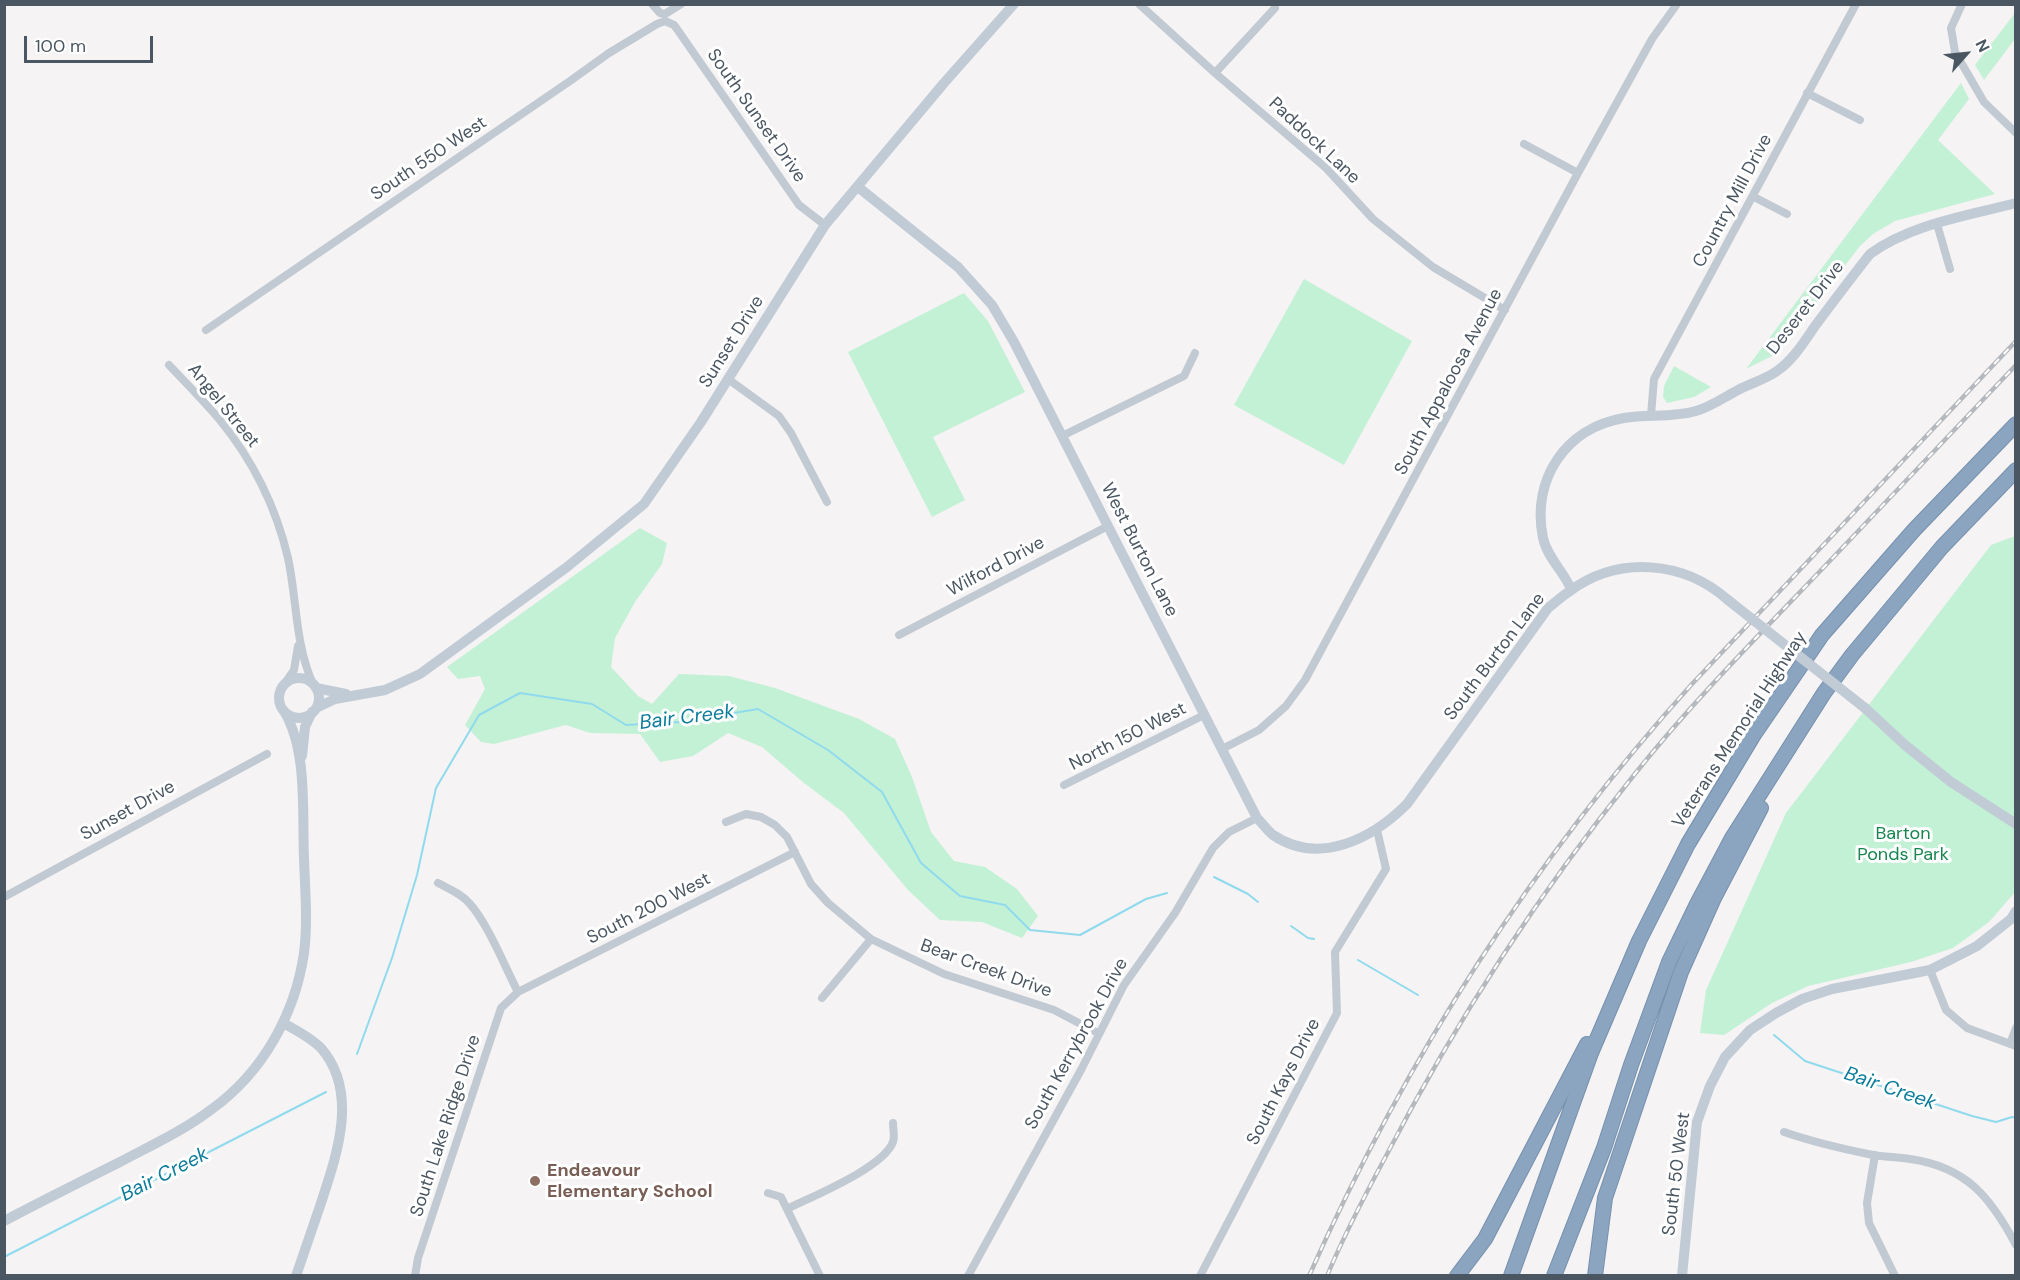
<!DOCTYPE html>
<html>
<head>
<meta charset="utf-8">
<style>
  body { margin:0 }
  #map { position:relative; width:2020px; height:1280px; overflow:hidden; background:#f5f3f3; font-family:"DM Sans",sans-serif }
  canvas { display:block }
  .frame { position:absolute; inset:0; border:6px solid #4a5661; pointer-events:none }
  .north { position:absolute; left:1936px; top:24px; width:60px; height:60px; -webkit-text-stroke:4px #fff; paint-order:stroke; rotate:63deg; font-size:16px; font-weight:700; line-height:24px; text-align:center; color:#4a5661 }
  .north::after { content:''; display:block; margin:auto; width:21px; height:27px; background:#4a5661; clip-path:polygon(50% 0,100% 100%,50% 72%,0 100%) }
  .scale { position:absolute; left:24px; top:36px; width:129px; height:27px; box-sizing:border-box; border:3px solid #4a5661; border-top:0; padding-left:8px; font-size:18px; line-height:21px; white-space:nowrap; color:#4a5661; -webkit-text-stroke:4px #fff; paint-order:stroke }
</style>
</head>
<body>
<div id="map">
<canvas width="2020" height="1280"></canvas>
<div class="frame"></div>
<div class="north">N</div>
<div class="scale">100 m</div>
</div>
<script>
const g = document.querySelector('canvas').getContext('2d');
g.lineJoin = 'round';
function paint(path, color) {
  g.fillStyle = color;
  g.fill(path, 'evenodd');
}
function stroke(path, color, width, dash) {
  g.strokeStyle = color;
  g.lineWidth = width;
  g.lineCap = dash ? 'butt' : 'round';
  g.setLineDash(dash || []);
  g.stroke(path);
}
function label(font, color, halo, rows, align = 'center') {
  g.font = font + ' "DM Sans",sans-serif';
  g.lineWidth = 6;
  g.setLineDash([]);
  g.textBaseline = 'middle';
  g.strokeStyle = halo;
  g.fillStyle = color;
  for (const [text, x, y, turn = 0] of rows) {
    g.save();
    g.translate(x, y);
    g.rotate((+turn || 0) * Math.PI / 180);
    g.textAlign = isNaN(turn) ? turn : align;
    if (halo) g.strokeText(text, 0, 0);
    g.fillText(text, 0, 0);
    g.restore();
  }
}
paint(new Path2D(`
  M2015,13v26l-31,41 -9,-15z
  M1961,83l8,16 -31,41 57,54 -100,27 -22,13 -13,12 -78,102 -10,8 -26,13z
  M1304,279l108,62 -68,124 -110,-60z
  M964,293l24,28 37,71 -92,45 32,63 -33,17 -84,-165z
  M1674,366l37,21 -17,10 -27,6 -4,-6 1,-11z
  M640,528l27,15 -5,21 -27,38 -20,36 -4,29 27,29 14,8 27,-30 50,2 46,12 84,31 36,20 17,38 19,55 23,29 31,6 32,22 21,27 -16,22 -40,-16 -42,-2 -32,-30 -64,-77 -40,-30 -42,-36 -34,-14 -35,23 -33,6 -20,-28 -50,-1 -24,-8 -72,19 -13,-2 -16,-17 20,-36 -5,-13 -22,3 -11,-12z
  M2015,536v356l-26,30 -36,26 -42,14 -103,24 -36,17 -48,32 -24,-2 6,-43 80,-177 205,-268z`), '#c3f1d5');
stroke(new Path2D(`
  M1214,877l34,17 10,8
  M1291,926l17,12 6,1
  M1358,960l60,35
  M1774,1035l31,26 167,55 24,6 16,-5 4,1
  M357,1054l35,-96 25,-83 19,-87 43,-73 41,-22 72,11 34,21 54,-3 78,-13 70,41 54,42 39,71 39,33 45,9 25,25 50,5 66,-36 21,-6
  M4,1257l322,-165`), '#90daee', 2);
const highway = new Path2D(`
  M1457,1276l28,-37 102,-195
  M1511,1276l80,-223 48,-112 49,-97 65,-108 69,-101 92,-105 102,-106
  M1554,1276l50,-128 27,-83 38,-103 28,-58 35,-66 92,-145 28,-38 90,-108 74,-77
  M1595,1276l10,-78 76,-226 33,-74 47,-90`);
stroke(highway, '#7690ad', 16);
stroke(new Path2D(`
  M652,4l8,9 5,1
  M1139,4l76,69 111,95 47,51 60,48 72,43
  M1962,4l-11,24 4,24 29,50 32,31
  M665,14l16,-10
  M665,21l9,4 3,4 122,176 26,20
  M1215,73l60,-65
  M1807,93l53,27
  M1524,144l54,29
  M1754,197l33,17
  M1937,224l13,45
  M206,330l364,-249 39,-28 48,-29 8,-3
  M169,365c17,18 34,35 50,54 33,40 57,88 69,139 9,42 7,86 25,126
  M728,379l51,37 12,17 36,69
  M1651,415l3,-36 202,-375
  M1062,436l122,-60 11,-23
  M899,635l209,-109
  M285,683l9,-13 4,-24
  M1222,749l37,-19 27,-24 19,-26 273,-507 74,-134 25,-35
  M1064,785l140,-70
  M726,822l20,-8 15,3 14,8 12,12 24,47 17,19 43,36 73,35 110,36 44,23
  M438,883c11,6 24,11 32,21 18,20 35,63 48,88
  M4,897l263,-143
  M1930,970l16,40 21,18 49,18
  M822,998l49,-59
  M2010,1044l6,-16
  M1784,1132c29,10 59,17 89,23 12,2 25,2 37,4 57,8 81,39 106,86
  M1875,1155l-8,48 2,20 26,53
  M768,1193l13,4 39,79
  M787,1209c26,-13 96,-41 106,-67 2,-5 0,-13 0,-19
  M415,1276l3,-18 83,-250 17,-16 277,-140
  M968,1276l114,-208 42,-83 51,-72 38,-65 16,-16 28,-14
  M1200,1276l137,-263 -2,-61 51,-83 -9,-39`), '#c1cad2', 8);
stroke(new Path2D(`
  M858,187l100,80 34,38 22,37 243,476c5,5 10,12 16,17 46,31 99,4 134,-31l141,-196c8,-6 14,-12 22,-17 49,-36 114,-30 158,9
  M1571,589c-7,-17 -24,-32 -28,-51 -12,-58 22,-110 81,-120 24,-4 48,0 72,-7 15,-4 30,-15 44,-22 12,-6 26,-10 37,-18 16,-11 27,-29 38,-45 18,-24 36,-48 55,-72 41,-30 97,-38 146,-51
  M279 698a20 20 0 1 1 40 0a20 20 0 1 1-40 0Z
  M316,688l30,6
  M316,708l19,-9 50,-9 35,-16 147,-107 77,-63 57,-82 124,-197 119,-142 70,-79
  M1865,708l40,37 46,37 65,42
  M302,756l3,-29 7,-15
  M283,1023c13,7 27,14 38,25 39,45 15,109 -1,158 -8,23 -16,46 -24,70
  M4,1221c38,-20 76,-39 114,-58 32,-17 65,-32 94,-54 50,-36 83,-94 92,-156 4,-31 1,-63 0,-95 -2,-45 4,-107 -20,-147
  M1682,1276l15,-154 13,-36 15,-29 25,-27 26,-17 26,-14 30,-10 98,-19 47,-24 34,-27 5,-8`), '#c1cbd6', 10);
stroke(highway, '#8ba5c1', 14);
const rail = new Path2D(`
  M1309,1276c96,-216 225,-417 383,-592l324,-343
  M1327,1276c17,-41 38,-81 59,-120 70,-135 153,-263 248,-381 59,-74 126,-141 191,-209 64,-67 127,-134 191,-201`);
stroke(rail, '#b5b8bd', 4.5);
stroke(rail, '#fff', 2, [7]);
stroke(new Path2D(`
  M1728,600l137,108`), '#c1cbd6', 10);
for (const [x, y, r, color] of [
  [535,1181,6,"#8d6e63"]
]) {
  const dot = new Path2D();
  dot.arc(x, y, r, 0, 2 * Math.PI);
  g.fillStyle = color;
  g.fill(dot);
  stroke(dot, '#fff', 2);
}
label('18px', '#4a5661', '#fff', [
  ["South Sunset Drive",756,116,55],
  ["Paddock Lane",1314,141,43],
  ["South 550 West",429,159,-34],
  ["Country Mill Drive",1733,201,-62],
  ["Deseret Drive",1806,308,-52],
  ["Sunset Drive",732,342,-58],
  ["South Appaloosa Avenue",1449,382,-62],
  ["Angel Street",223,406,51],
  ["West Burton Lane",1139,550,63],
  ["Wilford Drive",996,567,-28],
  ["South Burton Lane",1495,657,-53],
  ["Veterans Memorial Highway",1740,730,-57],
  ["North 150 West",1128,737,-27],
  ["Sunset Drive",128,811,-29],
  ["South 200 West",649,909,-27],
  ["Bear Creek Drive",986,969,20],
  ["South Kerrybrook Drive",1077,1044,-61],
  ["South Kays Drive",1284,1082,-63],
  ["South Lake Ridge Drive",446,1126,-72],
  ["South 50 West",1677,1174,-83]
]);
label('18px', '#17864f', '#fff', [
  ["Barton",1903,834],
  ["Ponds Park",1903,855]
]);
label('bold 18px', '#785e54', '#fff', [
  ["Endeavour",547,1171],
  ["Elementary School",547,1192]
], 'left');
label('italic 20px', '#0c7c9b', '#fff', [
  ["Bair Creek",687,718,-7],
  ["Bair Creek",1890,1089,19],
  ["Bair Creek",165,1175,-27]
]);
</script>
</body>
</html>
